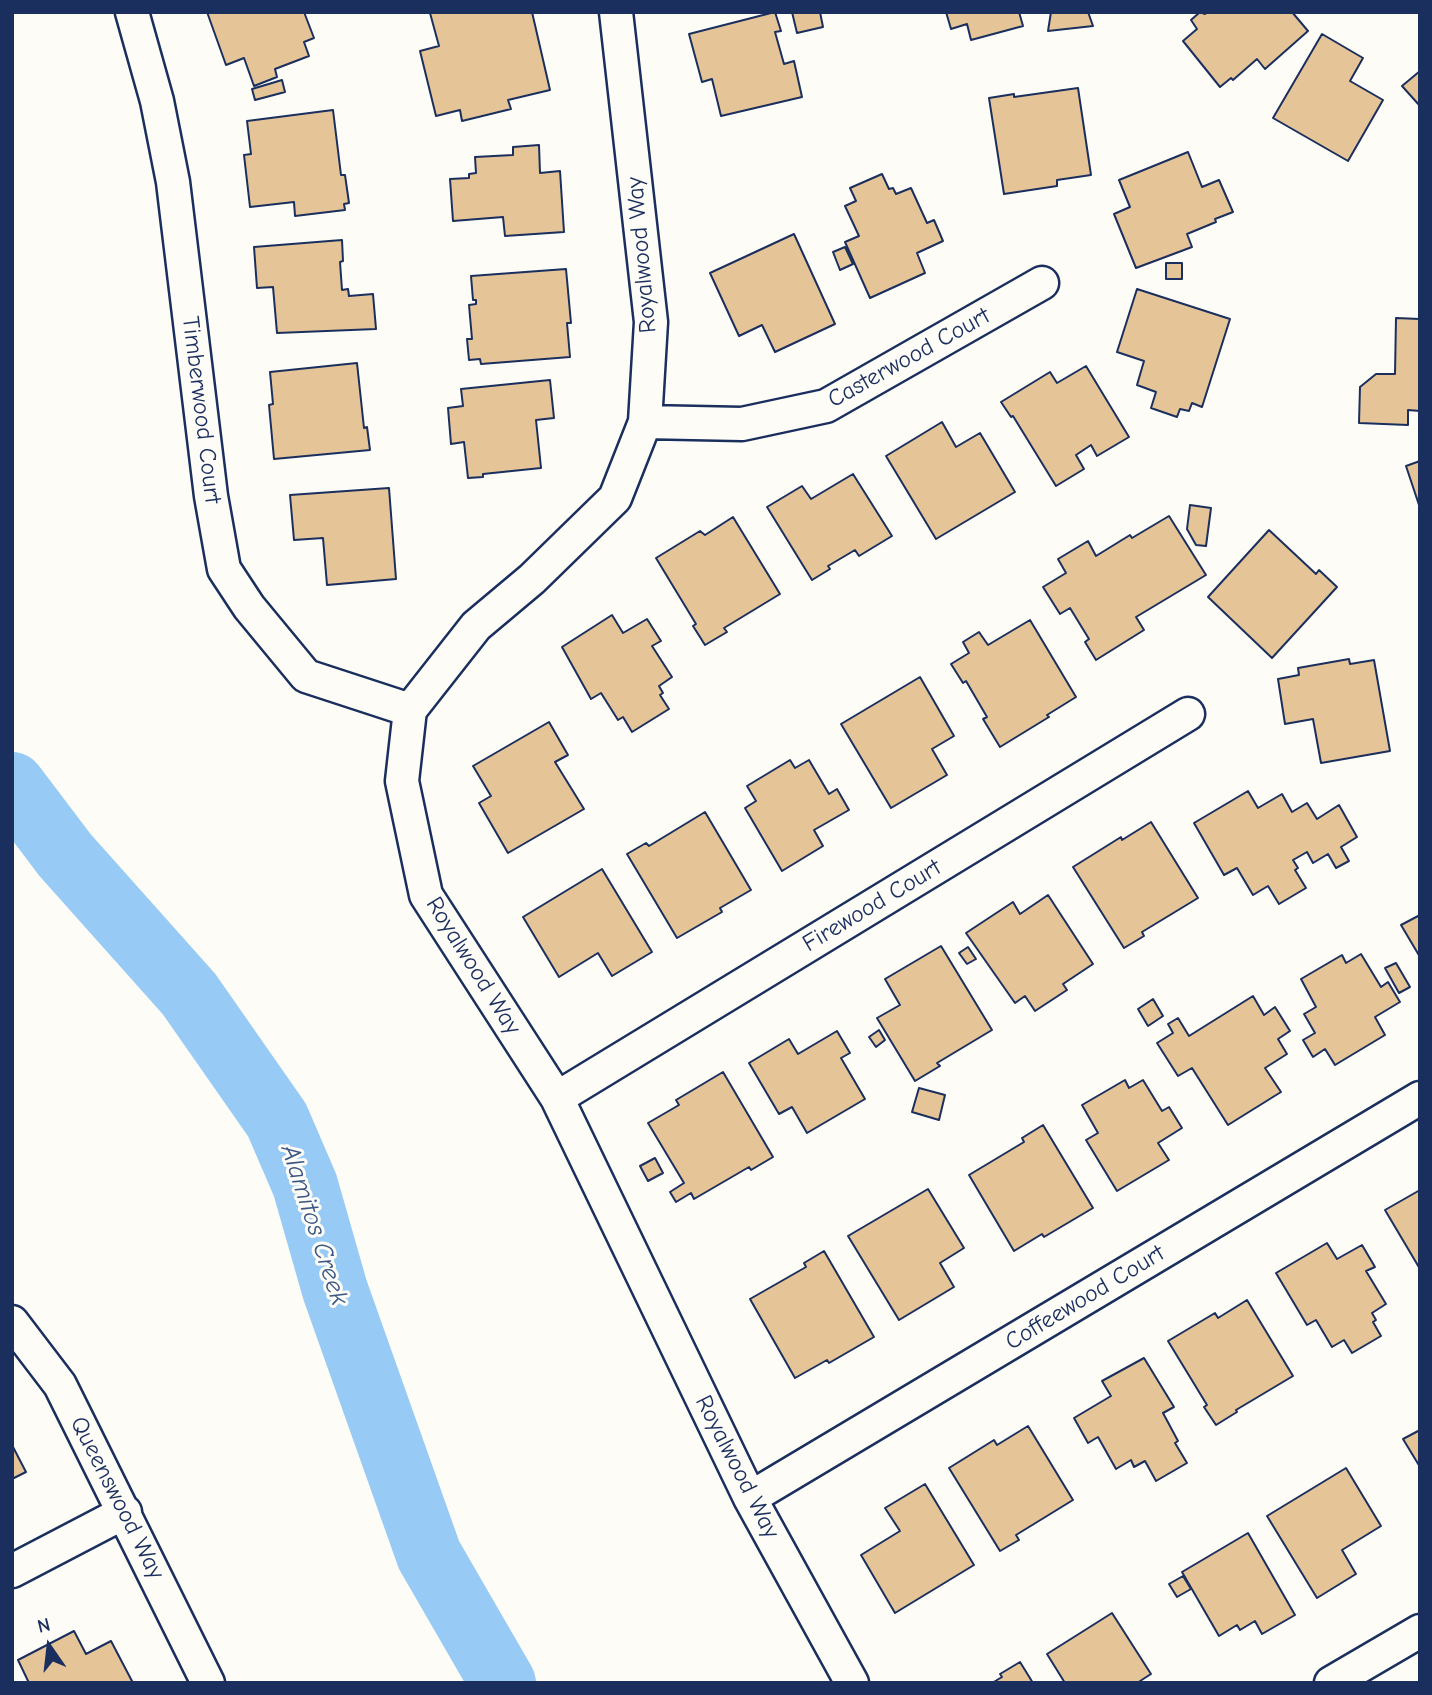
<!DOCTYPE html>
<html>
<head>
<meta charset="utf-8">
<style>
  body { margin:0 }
  #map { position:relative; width:1432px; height:1695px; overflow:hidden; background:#fdfcf7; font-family:"Comic Neue",sans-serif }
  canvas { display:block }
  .frame { position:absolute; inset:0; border:14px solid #1b2f5e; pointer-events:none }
  .north { position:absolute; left:14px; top:1611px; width:70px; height:70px; -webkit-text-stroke:5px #fdfcf7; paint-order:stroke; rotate:346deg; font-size:19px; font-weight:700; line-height:28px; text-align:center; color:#1b2f5e }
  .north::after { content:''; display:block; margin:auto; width:24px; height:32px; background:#1b2f5e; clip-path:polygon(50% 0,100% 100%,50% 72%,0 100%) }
</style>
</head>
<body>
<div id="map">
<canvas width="1432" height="1695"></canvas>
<div class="frame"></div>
<div class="north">N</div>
</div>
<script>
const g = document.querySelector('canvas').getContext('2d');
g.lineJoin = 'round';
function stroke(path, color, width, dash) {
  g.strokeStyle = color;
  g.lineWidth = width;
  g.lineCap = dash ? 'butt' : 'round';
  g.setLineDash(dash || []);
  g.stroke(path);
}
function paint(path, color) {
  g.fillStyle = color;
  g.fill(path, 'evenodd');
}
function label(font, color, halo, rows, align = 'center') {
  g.font = font + ' "Comic Neue",sans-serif';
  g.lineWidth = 6;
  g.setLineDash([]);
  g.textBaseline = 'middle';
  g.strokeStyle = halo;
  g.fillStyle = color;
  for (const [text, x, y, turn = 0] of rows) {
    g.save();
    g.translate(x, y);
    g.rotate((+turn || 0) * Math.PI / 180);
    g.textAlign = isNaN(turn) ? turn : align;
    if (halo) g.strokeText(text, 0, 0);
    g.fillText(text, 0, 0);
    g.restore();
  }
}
stroke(new Path2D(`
  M12,785l53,70 124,139 88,126 28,65 30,105 94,265 74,128`), '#97cbf5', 66);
const building = new Path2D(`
  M207,12h97l10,26 -10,4 5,14 -34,13 2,8 -23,9 -10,-28 -18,7z
  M436,12h96l18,78 -42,10 3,9 -49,12 -2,-11 -24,6 -16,-65 19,-5 -9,-33z
  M775,12l6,19 -6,1 9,32 10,-3 8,36 -81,19 -9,-37 -10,3 -13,-48z
  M792,12h28l3,15 -26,6z
  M946,12h73l4,14 -52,14 -4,-16 -16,5z
  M1051,12h37l5,14 -45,5z
  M1200,12l5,2 3,-2h84l16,19 -43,38 -8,-10 -24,21 -2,-2 -11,9 -37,-46 14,-12 -6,-9z
  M1322,34l41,24 -13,23 33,19 -35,61 -75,-43z
  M1420,71v35l-18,-20z
  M282,80l3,12 -30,8 -3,-11z
  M1078,88l13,87 -34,5v6l-53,8 -15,-96 25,-4v3z
  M333,110l8,65h4l4,28 -5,1 1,6 -50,6 -1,-14 -44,5 -6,-52 7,-1 -4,-33z
  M539,145l1,28 20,-2 4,61 -59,4 -2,-19 -50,4 -3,-42 19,-1v-4l7,-1 -1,-16 38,-2v-8z
  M1188,152l14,35 17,-7 14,32 -18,7 1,3 -29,12 5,13 -56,21 -22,-54 16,-7 -11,-27z
  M882,174l7,15 4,-1 3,6 15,-6 16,35 7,-3 9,21 -26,12 8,20 -55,25 -25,-56 14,-6 -14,-30 11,-5 -6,-13z
  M794,234l41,90 -60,28 -13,-27 -23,11 -29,-63z
  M342,240l1,21 -3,1 2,28 6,-1 1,7 24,-2 3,35 -99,4 -4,-46 -16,1 -3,-41z
  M845,247l8,17 -13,6 -7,-18z
  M1166,263h16v16h-16z
  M566,269l5,54h-4l3,34 -89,7 -1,-5 -11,1 -2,-21h5l-3,-34 7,-1v-4h-3l-2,-24z
  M1137,289l93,30 -28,88 -10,-4 -3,8 -9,-2 -3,8 -26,-9 5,-16 -19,-7 7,-24 -27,-9z
  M1396,318l24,1v92l-12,-1v15l-49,-2 1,-36 16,-13h19z
  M357,363l7,65 3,-1 3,23 -96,9 -5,-54 4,-1 -3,-32z
  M1086,366l43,71 -32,19 -6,-11 -15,10 8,14 -28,17 -43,-70 -2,1 -10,-15 49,-30 7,11z
  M550,380l4,38 -18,2 5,48 -58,6v3l-15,1 -4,-36 -13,2 -3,-36 15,-2 -2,-17z
  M942,422l14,25 24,-14 35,59 -79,47 -50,-83z
  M1420,461v47l-14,-42z
  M853,474l39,62 -33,20 -4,-6 -27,16 2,3 -18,11 -45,-73 35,-21 9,13z
  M389,488l7,91 -69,6 -4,-47 -29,2 -4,-45z
  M1190,505l21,3 -5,38 -10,-1 -9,-16z
  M1169,516l37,59 -70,42 8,13 -48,30 -11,-18 4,-3 -19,-31 -10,6 -17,-27 23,-14 -8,-14 30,-18 8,15 34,-21 2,3z
  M733,517l47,77 -56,34 3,4 -22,13 -12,-19 3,-2 -40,-66 44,-27 5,4z
  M1269,530l47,44 3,-4 18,17 -65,71 -64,-61z
  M612,615l11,18 24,-14 14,22 -9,5 20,31 -13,9 4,7 -3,2 9,14 -37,23 -9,-15 -5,3 -17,-27 -10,6 -29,-52z
  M1030,620l46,77 -29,18 2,2 -49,30 -17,-28 4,-2 -21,-36 -3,2 -12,-19 18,-11 -6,-11 16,-10 9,13z
  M1349,659l1,5 24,-4 16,91 -69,12 -8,-44 -28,5 -7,-45 21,-4 -1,-7z
  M920,677l34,59 -22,13 15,26 -56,33 -50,-84z
  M549,722l19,33 -13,7 29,47 -76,44 -29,-50 12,-7 -18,-30z
  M790,760l5,8 14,-8 20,34 8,-5 12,21 -35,20 9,16 -41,25 -37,-63 11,-7 -9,-15z
  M1248,791l10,17 24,-14 10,18 15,-9 10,16 22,-14 18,32 -16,10 8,14 -13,7 -8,-14 -15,9 -6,-11 -14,8 5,8 -3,2 11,18 -27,16 -11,-18 -15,9 -16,-27 -13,7 -30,-52z
  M705,812l46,78 -31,18 2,4 -45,26 -50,-84 19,-11 3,3z
  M1151,822l47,76 -56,34 2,4 -20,12 -51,-81 48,-30 1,3z
  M602,869l50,83 -40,24 -14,-23 -39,24 -36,-60z
  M1048,895l45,69 -30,20 4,6 -32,21 -10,-15 -10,7 -49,-70 47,-31 7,12z
  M1420,915v42l-19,-32z
  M941,946l51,84 -55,33 3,3 -25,15 -38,-63 23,-13 -15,-26z
  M968,947l8,12 -9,5 -8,-11z
  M1361,954l20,33 7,-5 12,20 -25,15 10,18 -50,30 -10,-16 -12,8 -10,-17 12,-7 -11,-19 12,-7 -15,-28 41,-24 4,8z
  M1396,963l14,24 -11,6 -14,-25z
  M1253,996l11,19 11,-8 15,24 -12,8 9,15 -22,14 16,24 -53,33 -36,-57 -14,8 -21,-33 16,-10 -5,-9 10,-6 11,18z
  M1153,999l10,17 -15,10 -10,-17z
  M879,1030l6,10 -9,7 -7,-10z
  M837,1031l13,22 -9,5 24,41 -58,34 -15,-26 -13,7 -30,-51 40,-24 9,15z
  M723,1072l50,85 -22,13 -2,-3 -55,32 -3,-6 -15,9 -6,-10 14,-9 -36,-60 31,-18 -3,-5z
  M1125,1080l4,8 14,-8 19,31 7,-4 13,21 -24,15 11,17 -52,31 -31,-51 12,-7 -16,-28z
  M919,1088l26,7 -6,25 -27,-8z
  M1043,1125l50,83 -49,29 -2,-3 -28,17 -45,-76 55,-33 -2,-4z
  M655,1158l8,15 -15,8 -8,-15z
  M928,1189l36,59 -24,15 14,24 -55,33 -51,-84z
  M1420,1190v79l-35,-59z
  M1327,1243l10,16 25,-14 13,22 -9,4 20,33 -14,9 4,7 -3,2 8,14 -29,17 -8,-13 -12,7 -16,-27 -9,5 -31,-52z
  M824,1251l50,86 -45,26 -2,-3 -32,18 -45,-79 56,-32 -2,-4z
  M1247,1300l46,76 -57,34 1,2 -21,13 -12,-18 3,-2 -39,-64 47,-28 3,5z
  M1144,1358l30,49 -11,6 15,28 -3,2 12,20 -31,18 -11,-20 -11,6 -3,-7 -15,9 -18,-32 -10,6 -14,-25 37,-22 -9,-15z
  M1028,1426l45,74 -57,35 3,5 -19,11 -51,-83 45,-28 3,5z
  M1420,1430v37l-17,-28z
  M12,1445l14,27 -14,7z
  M1346,1468l35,58 -39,24 14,24 -39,24 -50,-82z
  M925,1484l49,81 -79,48 -34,-58 39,-24 -15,-23z
  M1248,1533l47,82 -33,19 -7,-13 -15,9 -3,-5 -18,11 -37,-64z
  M1183,1576l8,13 -14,8 -8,-13z
  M1112,1613l39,61 -14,9h-72l-18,-29z
  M74,1631l12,23 25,-13 22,42h-104l-11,-23z
  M1020,1662l13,21h-41l10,-6 -2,-3z`);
paint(building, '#e5c597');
stroke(building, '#1b2f5e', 2);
const minor = new Path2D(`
  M132,12l25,89 16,81 38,314 13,73 25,38 57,69 104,34
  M616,12l35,310 -6,100 -30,76 -83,81 -56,47 -66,84 -8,71 24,114 131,203 193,400 102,185
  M645,422l97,2 84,-18 216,-123
  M557,1098l631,-384
  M12,1322l48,63 148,298
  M750,1498l670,-400
  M12,1571l113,-59
  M1331,1683l89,-52`);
stroke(minor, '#1b2f5e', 37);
stroke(minor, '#fdfcf7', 32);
label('24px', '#1b2f5e', '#fdfcf7', [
  ["Royalwood Way",642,255,-95],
  ["Casterwood Court",909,358,-29],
  ["Timberwood Court",201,410,83],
  ["Firewood Court",872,906,-31],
  ["Royalwood Way",473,966,58],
  ["Coffeewood Court",1085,1298,-31],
  ["Royalwood Way",737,1467,63],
  ["Queenswood Way",117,1498,63]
]);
label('italic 26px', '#3a5684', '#fdfcf7', [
  ["Alamitos Creek",314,1225,72]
]);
</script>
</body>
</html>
